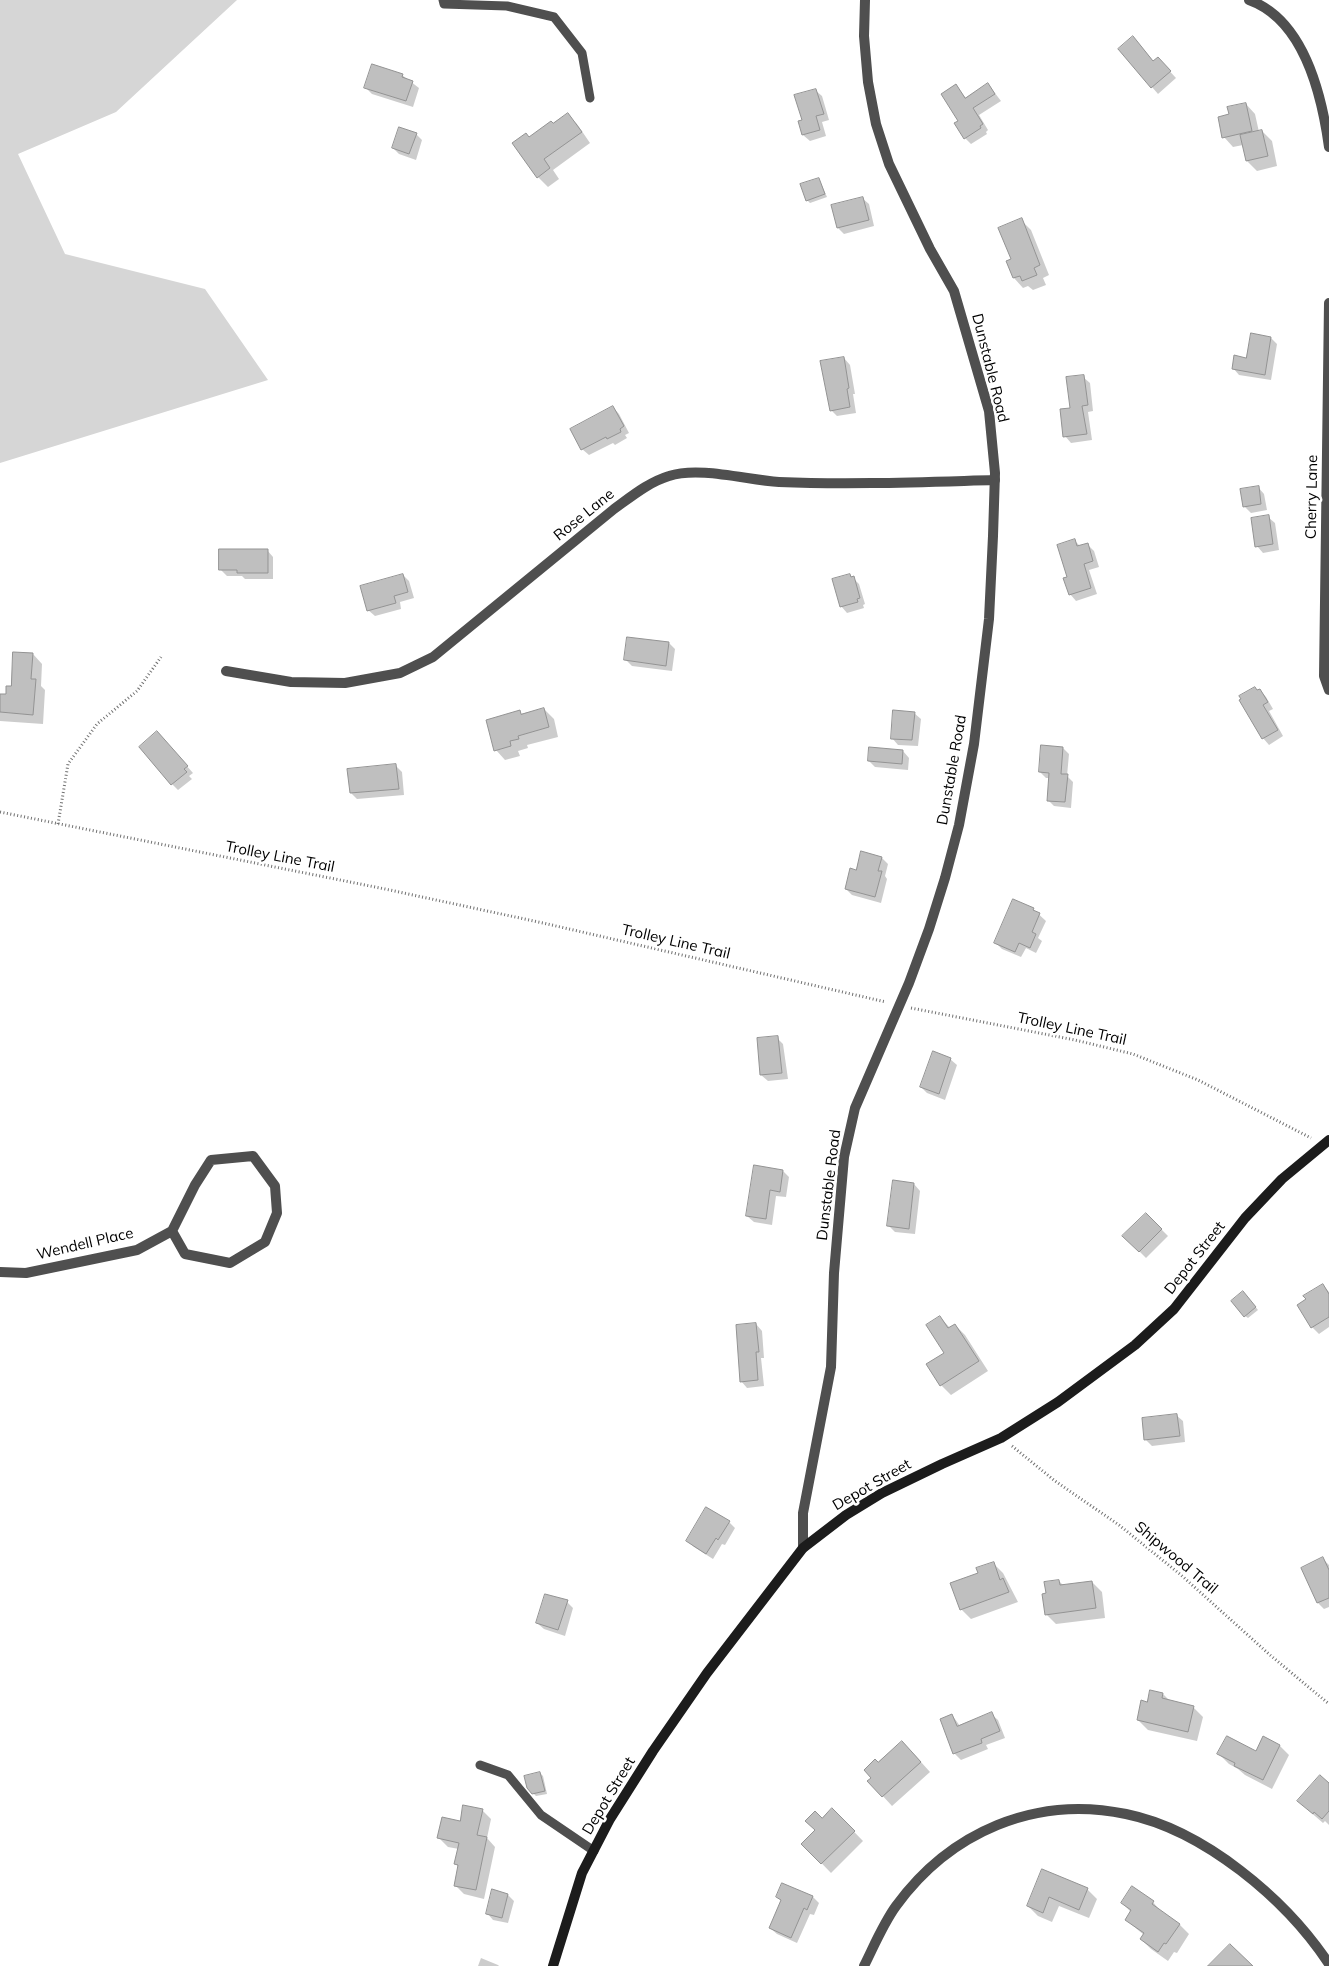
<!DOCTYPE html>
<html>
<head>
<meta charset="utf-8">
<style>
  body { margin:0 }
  canvas { display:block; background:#fff }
</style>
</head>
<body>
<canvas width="1329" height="1966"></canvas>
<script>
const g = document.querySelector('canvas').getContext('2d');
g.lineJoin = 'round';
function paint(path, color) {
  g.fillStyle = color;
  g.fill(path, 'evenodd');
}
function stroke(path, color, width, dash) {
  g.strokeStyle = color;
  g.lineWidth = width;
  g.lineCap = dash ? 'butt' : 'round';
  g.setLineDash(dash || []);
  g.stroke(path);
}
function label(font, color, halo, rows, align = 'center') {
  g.font = font + ' Mulish,sans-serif';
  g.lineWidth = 5;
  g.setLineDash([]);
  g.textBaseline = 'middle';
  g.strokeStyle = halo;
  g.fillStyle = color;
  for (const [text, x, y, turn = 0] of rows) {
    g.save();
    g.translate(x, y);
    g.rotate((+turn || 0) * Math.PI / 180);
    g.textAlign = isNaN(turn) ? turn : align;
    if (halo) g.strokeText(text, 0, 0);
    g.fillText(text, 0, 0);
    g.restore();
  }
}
paint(new Path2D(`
  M0,0h237l-121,112 -98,42 47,100 140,35 63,91 -268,83z`), '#d6d6d6');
paint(new Path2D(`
  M1139,44l15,18 10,3 12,13 -18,16 -6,-7z
  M402,75l17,13 -6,19 -41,-13 -6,-6z
  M988,84l13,17 -22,14 9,15 -2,2 1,2 -16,10 -6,-6 -9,-52 10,12z
  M815,90l7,6 7,24 -7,2 4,14 -16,5 -7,-6 1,-14z
  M1246,104l9,10 4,18 3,-1 10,10 5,25 -20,5 -10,-10 -4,-16 -10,2 -9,-10 6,-22z
  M567,115l10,9 13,19 -37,27 6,9 -11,8 -10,-10 -9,-39z
  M416,134l6,6 -6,20 -17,-6 -6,-6z
  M819,179l8,18 -17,6 -3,-3z
  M862,198l7,6 5,22 -30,8 -6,-6z
  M1021,220l10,10 18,45 -6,3 3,7 -13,5 -5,-4 -5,2 -9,-10 -1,-18z
  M1271,338l6,6 -6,36 -32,-5 -6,-7 14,-9z
  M844,358l6,7 5,29h-2l3,19 -19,3 -6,-6z
  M1083,377l7,6 3,28 -5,1 4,28 -21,3 -6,-7 6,-27z
  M613,407l6,7 10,19 -4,2 2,3 -12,7 -2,-2 -24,12 -7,-6z
  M1258,487l6,7 3,16 -16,3 -7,-7z
  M1268,517l7,6 4,27 -16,3 -6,-7z
  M1075,541l6,6 7,-2 6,6 5,16 -10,3 8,24 -21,7 -6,-7 -1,-17z
  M267,550l6,7v22h-28l-3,-3h-15l-7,-7z
  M403,575l6,6 5,17 -14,4 1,7 -26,7 -7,-6z
  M850,575l9,9 6,20 -2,1 1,3 -17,5 -6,-7z
  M669,643l6,6 -3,22 -40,-5 -6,-6z
  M33,654l9,10 -1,22 4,4 -2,34 -43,-3v-26h7z
  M1260,690l6,7 7,12 -4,2 14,25 -14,9 -6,-7 -5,-47z
  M544,709l10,10 4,18 -31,8 1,3 -10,3 2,5 -15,4 -9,-10 23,-38 4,3z
  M914,713l7,6 -3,27 -20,-1 -6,-7z
  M163,739l30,34 -4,3 3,3 -14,11 -6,-6z
  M1063,748l6,6 -2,22 6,6 -2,26 -17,-2 -6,-6 2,-22h-4l-6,-6z
  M903,751l6,7 -1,12 -33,-3 -6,-6z
  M396,766l6,6 2,23 -47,4 -6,-6z
  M882,858l6,6 -3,12 2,3 -6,24 -29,-8 -6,-6 11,-18z
  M1033,909l13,12 -8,17 4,3 -6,12 -10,-5 -5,9 -19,-8 -7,-7z
  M777,1038l6,6 5,35 -20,2 -7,-6z
  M950,1059l7,6 -12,35 -18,-7 -6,-6z
  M783,1171l6,6 -3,20 -10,-1 -4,29 -18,-3 -7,-6z
  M914,1184l6,7 -5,43 -20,-2 -6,-6z
  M1146,1214l22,22 -22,22 -22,-22z
  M1323,1285l6,7v35l-10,7 -7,-7 -13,-22 9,-5z
  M1246,1295l12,15 -10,8 -3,-2z
  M940,1317l10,11 5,-3 10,10 23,36 -37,24 -10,-10 -13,-20 17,-12z
  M756,1324l6,7 2,27h-3l3,28 -17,2 -6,-7z
  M1176,1415l7,6 2,21 -33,4 -7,-7z
  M729,1522l6,6 -10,17 -3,-1 -9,15 -19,-12 -6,-6z
  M1323,1559l6,6v42l-5,2 -6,-6z
  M993,1563l10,10 15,29 -47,17 -9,-9 -10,-26 27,-11z
  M1059,1581l5,5 28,-4 10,10 3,26 -49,6 -10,-10 1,-20z
  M567,1602l6,6 -8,28 -21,-7 -7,-6z
  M1151,1692l12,2 7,7 23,6 10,10 -6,24 -49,-11 -10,-10 10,-16z
  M991,1714l7,6 7,18 -19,7 2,4 -27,11 -6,-6 -14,-34 11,-5 8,11z
  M1264,1738l16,8 9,9 -17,34 -27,-14 -7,-6 -9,-5 -10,-10 37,-2z
  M912,1752l18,20 -38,34 -23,-25 4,-3 5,-14z
  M540,1773l3,3 4,18 -11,2 -3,-3z
  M1329,1784v41l-4,-4 -2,2 -15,-13z
  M832,1809l31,32 -32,32 -28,-29 14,-14 5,-11z
  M482,1810l9,9 -4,19 8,9 -11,52 -20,-5 -9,-9 4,-18 -3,-3 3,-15 -11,-2 -9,-9z
  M1043,1871l44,18 10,10 -8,19 -30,-12 -7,16 -14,-6 -10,-10z
  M782,1884l31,13 6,6 -5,12 -4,-1 -13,29 -20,-9 -7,-6 12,-27 -5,-4z
  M1132,1888l21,14 9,11 18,12 9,9 -12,19 -3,-1 -6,9 -17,-12 -10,-10 3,-4 -18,-15 5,-8 -9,-9z
  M508,1895l6,6 -6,22 -15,-3 -6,-7z
  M481,1958l17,7 1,1h-21z`), '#0003');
const building = new Path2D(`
  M1133,36l20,25 5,-4 13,14 -20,17 -33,-39z
  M372,64l31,10 -1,3 11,4 -7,20 -42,-13z
  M988,83l7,11 -22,14 10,16 -3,2 1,2 -17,11 -10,-16 4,-2 -17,-27 15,-10 9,14z
  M816,89l8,25 -8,2 4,14 -18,5 -4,-14 4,-1 -8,-25z
  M1246,103l6,28 -30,7 -4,-21 11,-3 -2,-7z
  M568,113l14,19 -38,27 6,9 -13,10 -25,-35 14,-10 3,4 22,-16 2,2z
  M399,127l18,6 -8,21 -17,-6z
  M1262,130l6,26 -22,5 -6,-26z
  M819,178l6,16 -19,7 -6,-17z
  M863,197l6,23 -32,8 -6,-23z
  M1022,218l18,47 -6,3 3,7 -15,6 -2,-5 -7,2 -7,-17 5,-2 -13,-31z
  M1251,333l20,4 -6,38 -33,-6 2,-14 12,3z
  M844,357l5,31 -2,1 3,18 -20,4 -10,-50z
  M1084,375l4,30 -6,1 5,28 -24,3 -3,-28 10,-1 -4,-31z
  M613,406l11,20 -4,3 1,3 -14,7 -1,-2 -25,13 -11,-21z
  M1259,486l2,18 -18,3 -3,-18z
  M1269,515l4,29 -18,3 -4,-29z
  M1075,539l2,7 11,-3 5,18 -9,3 7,24 -22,7 -6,-17 4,-1 -10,-32z
  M219,549h49v24h-31v-3h-18z
  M403,574l5,18 -14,4 2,7 -29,8 -7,-25z
  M850,574l1,3 3,-1 6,22 -3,1 1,3 -18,5 -8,-28z
  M627,637l42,5 -3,24 -42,-6z
  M13,652l20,1 -2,26h5l-3,36 -33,-3v-18h6v-8h5z
  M1255,687l2,3 3,-1 8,13 -5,3 15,25 -16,9 -23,-39 2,-1 -2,-3z
  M544,708l5,19 -31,9 1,3 -9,2 1,5 -17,5 -8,-31 34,-10 1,4z
  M893,710l22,2 -3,28 -21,-1z
  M157,731l31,35 -4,3 3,3 -16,13 -32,-38z
  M1041,745l22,2 -2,27h7l-3,28 -18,-1 2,-28 -10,-1z
  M869,747l34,3 -1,14 -34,-3z
  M396,764l3,25 -49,4 -3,-24z
  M861,851l21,6 -4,14h4l-7,26 -30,-8 5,-21 6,2z
  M1013,899l21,9 -1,2 7,3 -8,19 4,2 -6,14 -11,-5 -4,9 -21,-9z
  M778,1036l4,37 -22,2 -3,-37z
  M933,1051l18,7 -12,36 -19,-7z
  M754,1165l29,5 -3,22 -10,-2 -4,29 -20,-3z
  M893,1180l21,3 -5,46 -22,-3z
  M1146,1213l16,16 -23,23 -17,-16z
  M1323,1284l6,10v23l-18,11 -14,-23 9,-6 -3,-3z
  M1243,1291l13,16 -12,10 -13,-16z
  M940,1316l8,12 7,-4 24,37 -39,25 -14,-22 18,-11 -18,-28z
  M756,1323l3,29h-3l2,28 -18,2 -4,-57z
  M1177,1414l3,22 -36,4 -2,-22z
  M706,1507l24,14 -12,19 -2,-2 -10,16 -20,-13z
  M1323,1557l6,13v28l-12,5 -16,-35z
  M994,1562l6,18 3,-2 6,14 -49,18 -10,-27 28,-10 -2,-5z
  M1059,1580l1,5 32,-4 4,27 -51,7 -3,-21 4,-1 -2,-11z
  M545,1594l23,6 -10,30 -22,-7z
  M1150,1690l13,3 -1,5 32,8 -6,26 -51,-12 4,-20 6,2z
  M992,1712l8,19 -19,8 1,4 -29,11 -13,-35 12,-5 5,12z
  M1227,1736l29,15 7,-15 17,9 -17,35 -29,-14 1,-3 -18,-9z
  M902,1741l19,21 -39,35 -15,-16 4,-3 -7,-8 11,-11 3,3z
  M540,1772l5,19 -13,3 -5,-6 -3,-12z
  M1320,1775l9,8v28l-7,8 -8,-7 -1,2 -16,-13z
  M463,1805l20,4 -6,26 10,2 -11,53 -22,-4 4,-21 -4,-1 5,-21 -22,-5 5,-21 18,4z
  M832,1808l23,23 -34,33 -20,-20 14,-14 -10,-9 10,-10 7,7z
  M1042,1869l46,19 -9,22 -30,-13 -6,16 -16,-7z
  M782,1883l31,13 -6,14 -3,-2 -13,30 -22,-10 12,-28 -5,-3z
  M1132,1886l22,15 -2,3 28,20 -14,20 -2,-1 -6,9 -18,-13 4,-6 -19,-13 6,-10 -10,-7z
  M492,1889l16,5 -6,24 -16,-4z
  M1230,1944l23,22h-45z`);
paint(building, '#bfbfbf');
stroke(building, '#939393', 1);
stroke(new Path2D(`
  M0,812l385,77 158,34 343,79
  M58,824l10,-60 29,-40 40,-33 24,-34
  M911,1008l164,32 58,14 65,26 113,58
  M1012,1446l43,35 64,44 62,50 89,80 59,49`), '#717171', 3, [1, 2.5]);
stroke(new Path2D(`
  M443,0l1,4 63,2 47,11 28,36 8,45
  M480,1765l28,10 33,40 53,36`), '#4f4f4f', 9);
stroke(new Path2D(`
  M1249,0c56,20 73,96 80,147
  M1329,303l-5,373 5,14
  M226,671l65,11 54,1 55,-10 33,-16 181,-148c18,-13 35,-27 55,-33 30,-10 78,4 110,6 72,3 144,0 216,-2
  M0,1272l26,1 111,-23 35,-19 23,-46 16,-25 42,-4 22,30 2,27 -12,29 -35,21 -45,-9 -13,-23
  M864,1966c10,-20 19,-42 32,-60 54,-74 139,-111 230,-92 78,16 160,85 203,150`), '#4f4f4f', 10);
stroke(new Path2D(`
  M803,1548v-35l28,-146 3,-94 10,-116 11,-49 54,-125 20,-54 16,-51 14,-53 15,-81 15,-125 4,-83 2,-63 -6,-62 -35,-120 -24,-42 -41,-85 -13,-40 -8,-42 -4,-46 1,-36`), '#4f4f4f', 10);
stroke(new Path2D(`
  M553,1966l29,-93 28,-54 43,-68 54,-78 96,-125 43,-33 36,-22 60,-29 59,-26 57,-36 77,-57 39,-36 71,-91 37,-39 47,-39`), '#1c1c1c', 10);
label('15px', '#000', '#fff', [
  ["Dunstable Road",990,368,76],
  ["Cherry Lane",1312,497,-89],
  ["Rose Lane",584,515,-39],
  ["Dunstable Road",952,770,-80],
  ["Trolley Line Trail",280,857,11],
  ["Trolley Line Trail",676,942,13],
  ["Trolley Line Trail",1072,1029,12],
  ["Dunstable Road",829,1185,-83],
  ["Wendell Place",85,1244,-13],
  ["Depot Street",1195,1258,-52],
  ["Depot Street",872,1485,-30],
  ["Shipwood Trail",1176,1558,40],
  ["Depot Street",609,1796,-59]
]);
</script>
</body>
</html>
